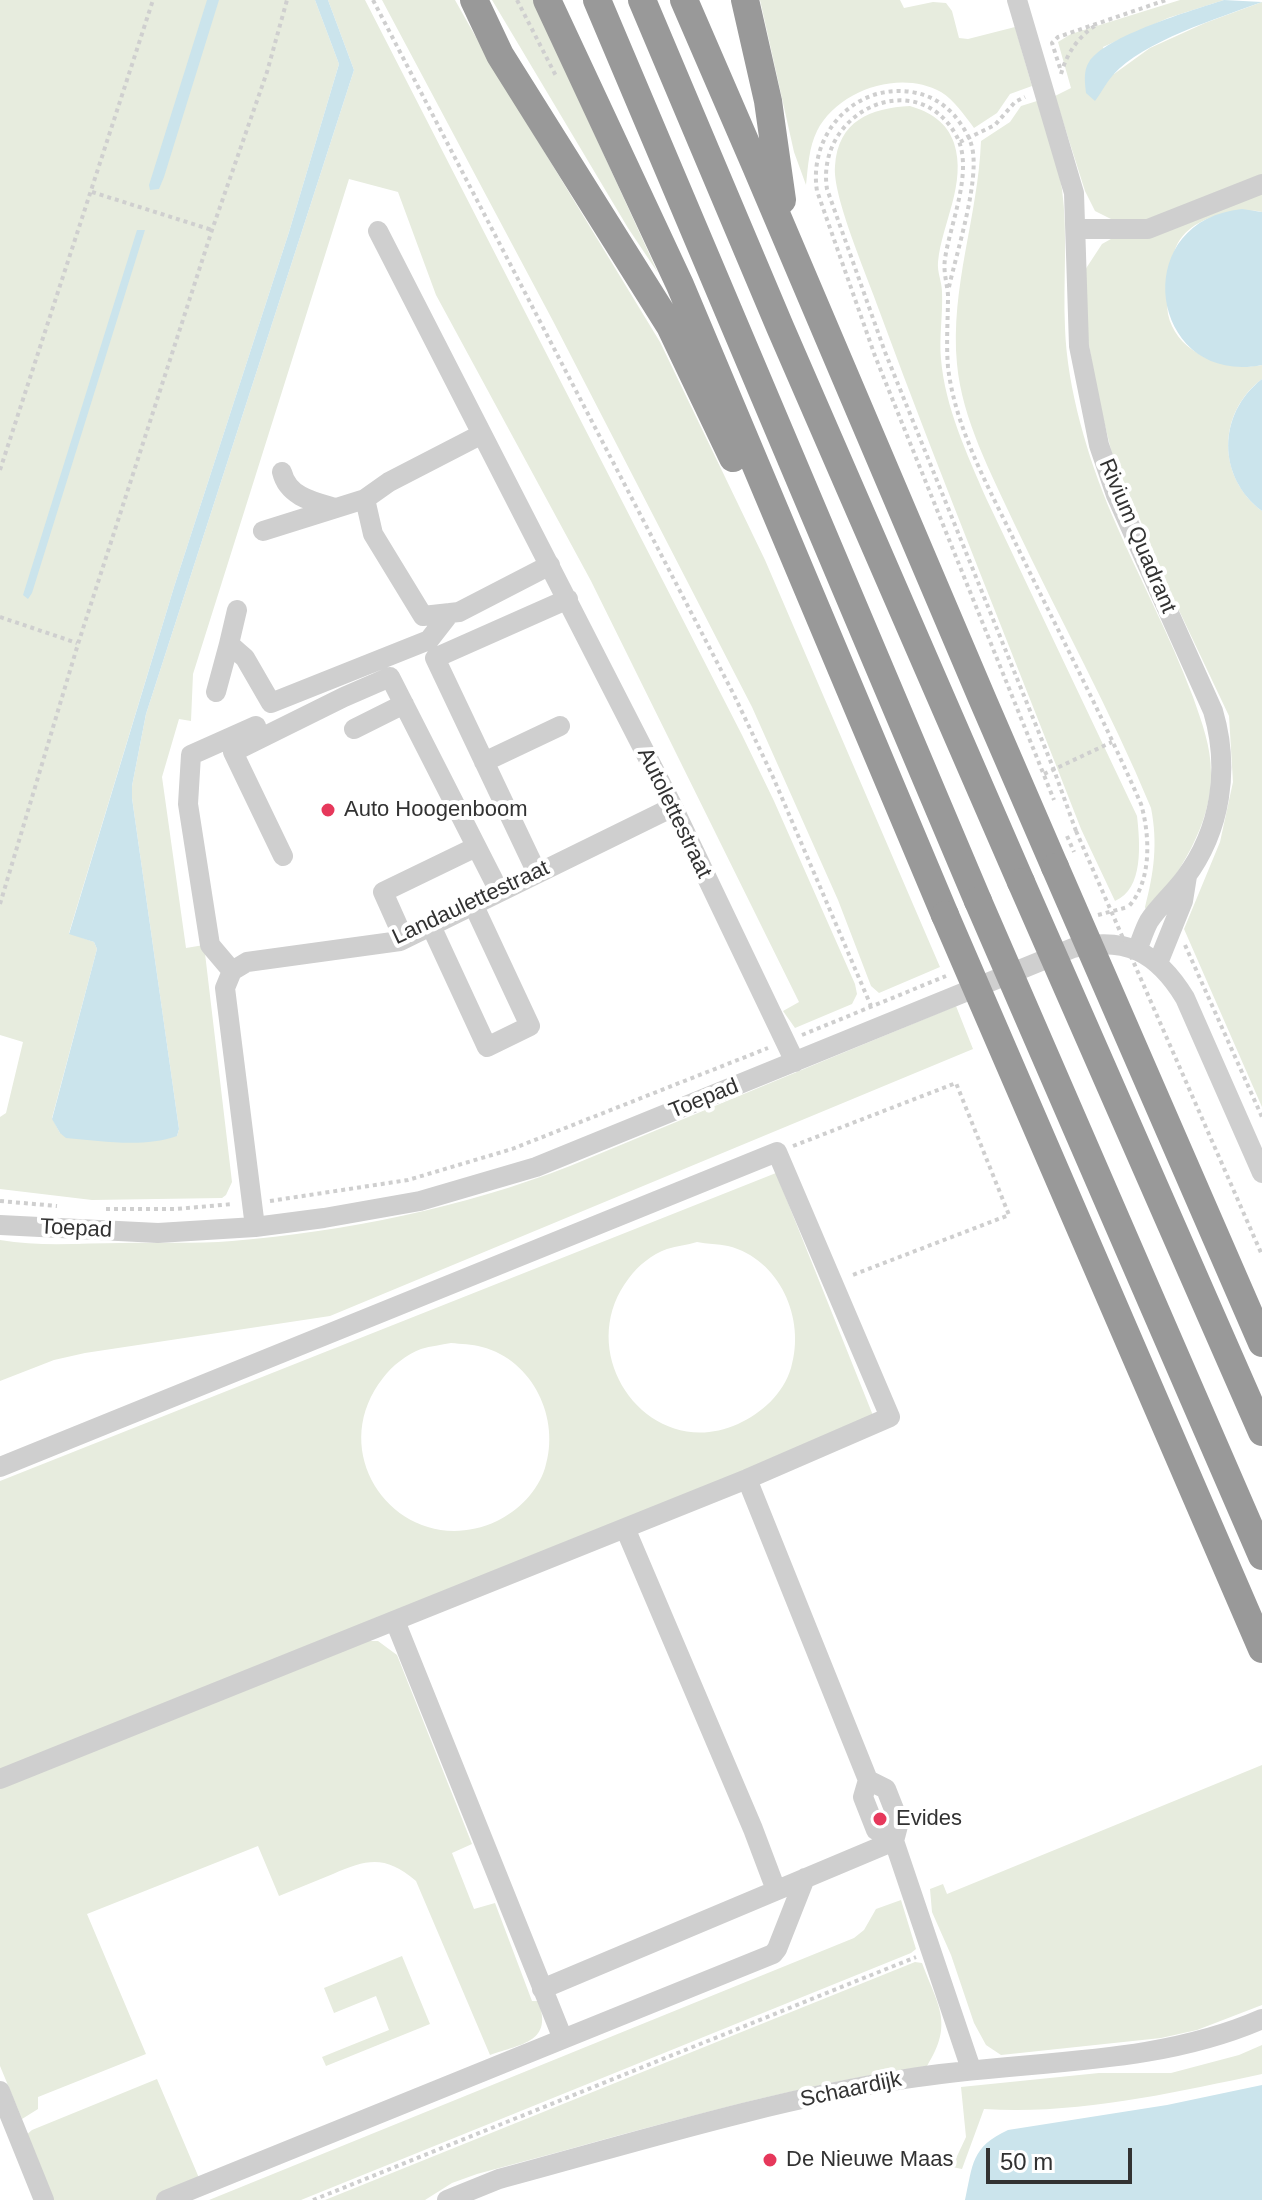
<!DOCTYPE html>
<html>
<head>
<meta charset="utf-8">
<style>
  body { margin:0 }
  #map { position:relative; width:1262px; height:2200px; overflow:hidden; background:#fff; font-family:Helvetica,sans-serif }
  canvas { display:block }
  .scale { position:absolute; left:986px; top:2148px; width:146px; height:36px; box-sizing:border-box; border:4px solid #323232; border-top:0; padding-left:10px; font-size:24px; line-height:28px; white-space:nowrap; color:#323232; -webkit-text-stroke:6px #fff; paint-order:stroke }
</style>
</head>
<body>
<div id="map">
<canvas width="1262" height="2200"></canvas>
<div class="scale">50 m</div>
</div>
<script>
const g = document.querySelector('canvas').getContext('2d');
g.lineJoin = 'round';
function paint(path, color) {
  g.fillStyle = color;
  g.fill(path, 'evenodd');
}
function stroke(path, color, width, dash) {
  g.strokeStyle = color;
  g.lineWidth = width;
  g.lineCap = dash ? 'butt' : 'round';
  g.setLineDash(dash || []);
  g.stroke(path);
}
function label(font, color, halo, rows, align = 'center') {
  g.font = font + ' Helvetica,sans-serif';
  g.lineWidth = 8;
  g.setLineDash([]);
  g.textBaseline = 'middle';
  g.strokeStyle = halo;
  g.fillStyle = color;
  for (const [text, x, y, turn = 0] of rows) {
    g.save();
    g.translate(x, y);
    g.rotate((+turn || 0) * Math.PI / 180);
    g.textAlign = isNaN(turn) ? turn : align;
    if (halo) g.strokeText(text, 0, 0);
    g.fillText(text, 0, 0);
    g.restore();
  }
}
paint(new Path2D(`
  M0,0h315l24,64 -50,168 -115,355 -105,346 25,9 3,7 -45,169 8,15 117,3 2,-7 -47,-331v-12l14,-72 208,-644 -26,-70h37l377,735 32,66 81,183 2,10 -5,10 -57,24 -12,-17 16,-9 -208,-421 -155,-286 -38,-103 -49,-13 -156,495 -2,47 -12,-2 -17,58 24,171 18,-3 28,237 -6,13 -4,3 -130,2 -92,-11v-72l6,-4 17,-71 -23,-7z
  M382,0h73l36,64 169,278 105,218 175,407 -61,26 -8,-7 -33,-86 -86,-193 -199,-386z
  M492,0h41l125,273 -30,-45z
  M760,0h140l4,8 29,-6 13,1 6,8 7,27 9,1 47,-12 17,59 -22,8 -13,19 -23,15c-9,-12 -20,-28 -33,-36 -41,-23 -103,-2 -124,39 -8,16 -9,35 -11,54l-12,-33z
  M1180,0h44l-56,18 -65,29 11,27 36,-26 55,-25 57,-21v175l-115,47 -32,-3 -20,-10 -10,-20 -30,-95 16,-8 -13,-46 13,-8z
  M1037,101c8,29 21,59 25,88 6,46 1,92 3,139 2,60 23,131 47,187 26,61 58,120 81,182 9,26 18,49 18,76 1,52 -33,102 -64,141l-2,-7c9,-34 13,-64 6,-99 -40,-97 -92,-190 -137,-285 -23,-50 -52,-104 -57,-159 -7,-77 21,-147 24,-223l29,-19 11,-16z
  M910,106c20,6 37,16 44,37 13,40 -12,80 -16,119 -1,10 4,20 4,30 1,22 -3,45 -1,67 4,48 26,95 45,139l151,318c3,27 7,73 -22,85l-34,-72c-67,-173 -138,-345 -202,-519 -11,-32 -47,-114 -44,-144 3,-45 35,-58 75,-60z
  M1262,188v24c-10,-3 -20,0 -31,1 -21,2 -46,13 -55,34 -4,8 -3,21 -4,30 -2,11 -6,26 -4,37 8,40 59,58 94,51v14c-45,34 -45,98 0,132v596l-78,-178 36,-87 13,-60 -4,-66 -53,-112 -64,-150 -15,-61 -11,-66 -1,-57 17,-26 16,-9z
  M956,1006l17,43 -643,267 -245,37 -31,7 -54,21v-141c40,7 82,3 122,3 36,-1 73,1 110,-2 115,-10 230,-33 338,-75z
  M776,1173l98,245 -874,355v-292zM697,1242c10,2 21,2 31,4 52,13 78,73 63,122 -8,26 -29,45 -53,56 -89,40 -168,-70 -109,-146 9,-12 23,-24 38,-29 10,-3 20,-4 30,-7zM451,1343c10,1 21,1 31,4 51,13 79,72 63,121 -7,23 -27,43 -48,53 -92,43 -177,-63 -114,-143 9,-12 24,-24 38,-29 10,-3 20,-4 30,-6z
  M366,1641h12l19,14 75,189 -20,9 22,56 21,-6 37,98h6c16,41 -17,43 -48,54l-74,-174c-31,-26 -48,-22 -83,-7 -18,7 -36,15 -54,22l-21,-50 -171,68 59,140 -108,43v12l-16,10 -22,-53v-278z
  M1262,1765v240l-65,25 -36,8 -160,17 -15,-10 -12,-22 -23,-68 -19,-43 -2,-23 13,-5 4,10z
  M901,1900l15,49 -5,4 -610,247h-92l645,-262 10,-8 12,-21z
  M402,1956l28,68 -104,42 -4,-9 67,-27 -13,-34 -42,17 -10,-25z
  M915,1962l7,1c16,43 32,60 5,103 -153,22 -301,69 -450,108l-25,9 -27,17h-100z
  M1262,2045v29c-90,19 -186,41 -278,35l-22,60 -10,-2 14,-30 -5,-50 138,-14h72l68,-18z
  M157,2079l45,106 -37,15h-115l-25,-64 7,-6z`), '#e7ecde');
paint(new Path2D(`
  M207,0h12l-55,177 -5,12 -9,1 -1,-5z
  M315,0h13l26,70 -208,644 -14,72v12l47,331 -2,7c-34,12 -75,5 -111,2l-6,-5 -8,-14 45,-170 -3,-7 -25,-8 105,-347 115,-355 50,-168z
  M1224,0l38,2c-43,16 -119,39 -149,73 -7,8 -12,18 -18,26l-9,-8c-1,-10 -3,-22 3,-31 16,-26 104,-52 135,-62z
  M1242,209l20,3v153c-112,22 -137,-144 -20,-156z
  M137,230h8l-113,363 -4,6 -5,-4z
  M1262,379v132c-45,-34 -45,-97 0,-132z
  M1262,2085v115h-297c8,-36 6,-53 43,-70l159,-25z`), '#cbe4ec');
stroke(new Path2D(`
  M373,0l361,695 39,82 98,229
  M517,0l39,76
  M1060,68l-8,-25 6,-6 108,-37
  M1061,74c6,-21 17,-37 35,-49
  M960,142l35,-17 20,-23 10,-5
  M92,192l120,38
  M949,287c8,-36 31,-107 23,-140 -3,-12 -10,-22 -18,-32 -12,-13 -25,-20 -42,-23 -58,-9 -104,43 -95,99l58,165 179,444
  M0,470l153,-470
  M0,617l77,26
  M1044,774l68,-32
  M1076,831l-22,-61 -169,-418 -58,-163c-12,-77 89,-125 129,-54 19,34 -6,88 -11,124 -2,12 2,24 3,36 0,24 -2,48 0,72 7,61 41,121 67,175 42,87 87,173 126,262 9,31 11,77 -12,102
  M0,904l78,-260 134,-414 55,-158 20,-72
  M1098,915l30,-8
  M1185,945l77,172
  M802,1035l144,-59
  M793,1146l163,-63 53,132 -159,61
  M0,1201l57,5
  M270,1201l138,-21 104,-31 256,-101
  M106,1209h70l57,-5
  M313,2200l603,-243`), '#cfcfcf', 4, [4, 4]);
stroke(new Path2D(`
  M1017,0l57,193 5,153 20,99 17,50 97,216c17,57 8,119 -28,167 -11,15 -26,28 -36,43 -5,9 -8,20 -12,29
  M1077,229h71l114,-45
  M378,231l295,576 122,255
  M482,434l-93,48 -24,17 8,35 50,82 36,-4 91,-47
  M282,472c6,25 32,30 53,36
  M263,531l102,-32
  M237,610l-8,34 16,14 26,45 158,-63 21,-27
  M216,692l13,-48
  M354,729l50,-25
  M484,762l76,-36
  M283,856l-50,-104 111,-55 46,-20 109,214
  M537,873l-102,-215 133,-59
  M431,926l56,121 43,-21 -57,-122
  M404,939l-21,-47 93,-45
  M1158,963l25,-62 4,-25
  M232,971l-22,-26 -22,-141 3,-49 65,-29
  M0,1225l158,8 97,-6 69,-9 96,-17 116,-34 537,-219c53,-12 84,4 112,50l77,175
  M255,1227l-30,-239 7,-17 15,-9 153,-21 273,-134
  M0,1467l777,-315 113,265 -143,62 -747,300
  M747,1479l121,301 -5,17 13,33 18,11
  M625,1528l128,301 23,61
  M868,1780l18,9 13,33 -5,19 77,228
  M542,1989l352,-148
  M563,2039l210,-85 4,-5 28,-71
  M0,2091l44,109
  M166,2200l397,-161 -168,-418
  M447,2200l52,-21c134,-36 269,-78 406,-100 118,-20 245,-11 357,-60`), '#cfcfcf', 20);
stroke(new Path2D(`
  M474,0l26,55 170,271 63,132
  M547,0l133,285 265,630
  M597,0l381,901
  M642,0l138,327 241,555
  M684,0c126,288 245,579 371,867
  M745,0l23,101 14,99`), '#999', 28);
stroke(new Path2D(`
  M1076,831l186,424
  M1067,836l7,16`), '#cfcfcf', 4, [4, 4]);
stroke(new Path2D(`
  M1055,867l207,476
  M1021,882l241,550
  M978,901l284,655
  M945,915l317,734`), '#999', 28);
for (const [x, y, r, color] of [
  [328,810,8,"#e6385b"],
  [880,1819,8,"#e6385b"],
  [770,2160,8,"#e6385b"]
]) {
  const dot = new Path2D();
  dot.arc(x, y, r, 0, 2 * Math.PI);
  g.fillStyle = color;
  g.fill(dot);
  stroke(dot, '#fff', 3);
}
label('22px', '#323232', '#fff', [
  ["Rivium Quadrant",1137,536,67],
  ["Autolettestraat",674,813,64],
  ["Landaulettestraat",471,903,-25],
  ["Toepad",704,1099,-22],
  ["Toepad",76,1229,3],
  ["Schaardijk",851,2090,-12]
]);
label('22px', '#323232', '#fff', [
  ["Auto Hoogenboom",344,810],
  ["Evides",896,1819],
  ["De Nieuwe Maas",786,2160]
], 'left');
</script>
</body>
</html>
